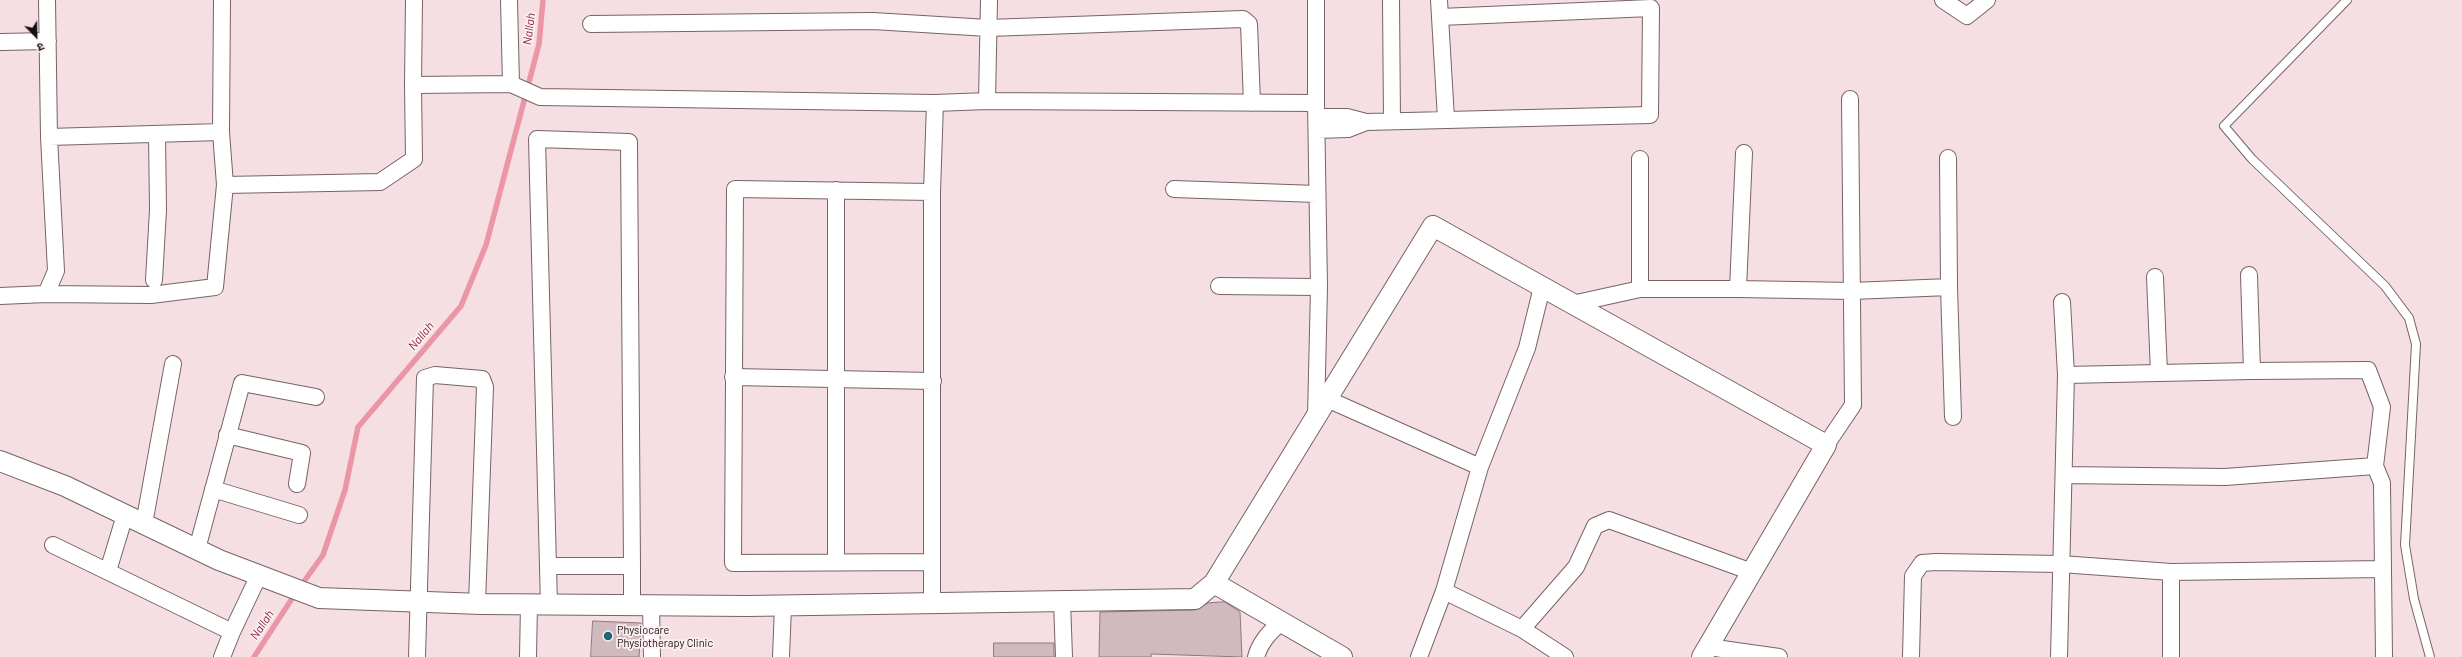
<!DOCTYPE html>
<html>
<head>
<meta charset="utf-8">
<style>
  body { margin:0 }
  #map { position:relative; width:2462px; height:657px; overflow:hidden; background:#f6dfe3; font-family:Barlow,"Noto Sans Devanagari",sans-serif }
  canvas { display:block }
  .north { position:absolute; left:16px; top:16px; width:40px; height:40px; -webkit-text-stroke:3px #fdeff1; paint-order:stroke; rotate:157deg; font-size:11px; font-weight:700; line-height:16px; text-align:center; color:#171011 }
  .north::after { content:''; display:block; margin:auto; width:14px; height:18px; background:#171011; clip-path:polygon(50% 0,100% 100%,50% 72%,0 100%) }
</style>
</head>
<body>
<div id="map">
<canvas width="2462" height="657"></canvas>
<div class="north">उ</div>
</div>
<script>
const g = document.querySelector('canvas').getContext('2d');
g.lineJoin = 'round';
function stroke(path, color, width, dash) {
  g.strokeStyle = color;
  g.lineWidth = width;
  g.lineCap = dash ? 'butt' : 'round';
  g.setLineDash(dash || []);
  g.stroke(path);
}
function paint(path, color) {
  g.fillStyle = color;
  g.fill(path, 'evenodd');
}
function label(font, color, halo, rows, align = 'center') {
  g.font = font + ' Barlow,sans-serif';
  g.lineWidth = 3.5;
  g.setLineDash([]);
  g.textBaseline = 'middle';
  g.strokeStyle = halo;
  g.fillStyle = color;
  for (const [text, x, y, turn = 0] of rows) {
    g.save();
    g.translate(x, y);
    g.rotate((+turn || 0) * Math.PI / 180);
    g.textAlign = isNaN(turn) ? turn : align;
    if (halo) g.strokeText(text, 0, 0);
    g.fillText(text, 0, 0);
    g.restore();
  }
}
stroke(new Path2D(`
  M300,587l23,-32 22,-65 13,-63 103,-121 25,-61 53,-201 4,-44
  M254,657l41,-63`), '#ea96a7', 5.5);
const building = new Path2D(`
  M1225,602l15,10 2,45 -91,-3v3h-52l1,-45 95,-2 13,-7z
  M593,621l48,2 -2,34h-48z
  M994,643h60v14h-60z`);
paint(building, '#d0babe');
stroke(building, '#8e7a7e', 1);
const service = new Path2D(`
  M2347,0l-123,126 28,33 133,127 24,32 7,26 -11,201 9,54 16,58`);
const minor = new Path2D(`
  M47,0l2,137
  M509,0l2,84
  M1391,0l1,121
  M1439,0l7,119
  M1943,0l24,16 20,-16
  M591,24l282,-3 115,7 255,-9 6,5 3,79
  M0,42l48,-1
  M413,85l1,-85
  M987,101l2,-101
  M1316,103v-103
  M1317,117h30l19,5 284,-7 1,-107 -211,9
  M1317,130l31,-1 18,-7
  M221,132l1,-132
  M1744,153l-6,136 114,2 97,-4 -1,-129
  M1174,189l143,5
  M2249,275l3,96
  M2155,277l4,96
  M154,280l4,-70 -1,-76
  M1219,286l100,1
  M1542,287l-15,61 -47,119 -36,124 78,38 54,-62 19,-41 14,-6 143,52
  M1949,287l4,130
  M1640,289v-130
  M46,294l105,1 64,-8 10,-102
  M0,296l46,-2 10,-23 -7,-134 172,-5 4,53 155,-3 34,-23 -1,-74 98,-1 29,13 395,6 52,-2 329,2 3,184 -3,130
  M2062,302l4,73
  M1572,304l68,-15h98
  M733,377l200,4
  M1327,399l153,68
  M227,435l75,18 -5,31
  M1826,445l27,-40 -3,-306
  M2064,475l161,2 150,-11
  M213,489l86,26
  M144,524l29,-160
  M53,545l179,87 -10,25
  M197,549l45,-166 74,14
  M836,562v-372
  M932,562l-199,1 2,-374 197,3
  M548,566h84l-3,-424 -92,-3 12,466
  M632,566v39
  M108,571l17,-56
  M2171,572v85
  M1062,601l2,56
  M932,603v-411l3,-89
  M651,605l1,52
  M1522,629l43,28
  M232,632l27,-57
  M1708,647l71,10
  M417,657l8,-279 10,-3 47,4 3,8 -8,216
  M528,657l1,-53
  M781,657l2,-51
  M1256,657c4,-15 14,-25 25,-35
  M1419,657l25,-66
  M1911,657l2,-81 9,-13 14,-1 125,2 110,8 211,-3
  M2059,657l7,-282 186,-4 116,-1 14,37 -7,59 7,17 2,174`);
const tertiary = new Path2D(`
  M0,461l65,25 154,74 100,38 162,6 267,2 447,-7 19,-16 219,-357 393,219 -124,212
  M1214,583l128,74`);
stroke(service, '#766366', 10);
stroke(minor, '#766366', 18);
stroke(tertiary, '#766366', 22);
stroke(service, '#fff', 8);
stroke(minor, '#fff', 16);
stroke(tertiary, '#fff', 20);
for (const [x, y, r, color] of [
  [608,636,5,"#206676"]
]) {
  const dot = new Path2D();
  dot.arc(x, y, r, 0, 2 * Math.PI);
  g.fillStyle = color;
  g.fill(dot);
  stroke(dot, '#fdeff1', 1.5);
}
label('11px', '#171011', '#fdeff1', [
  ["Physiocare",617,630],
  ["Physiotherapy Clinic",617,643]
], 'left');
label('italic 12px', '#892745', '#fdeff1', [
  ["Nallah",529,29,-83],
  ["Nallah",421,336,-50],
  ["Nallah",262,625,-56]
]);
</script>
</body>
</html>
